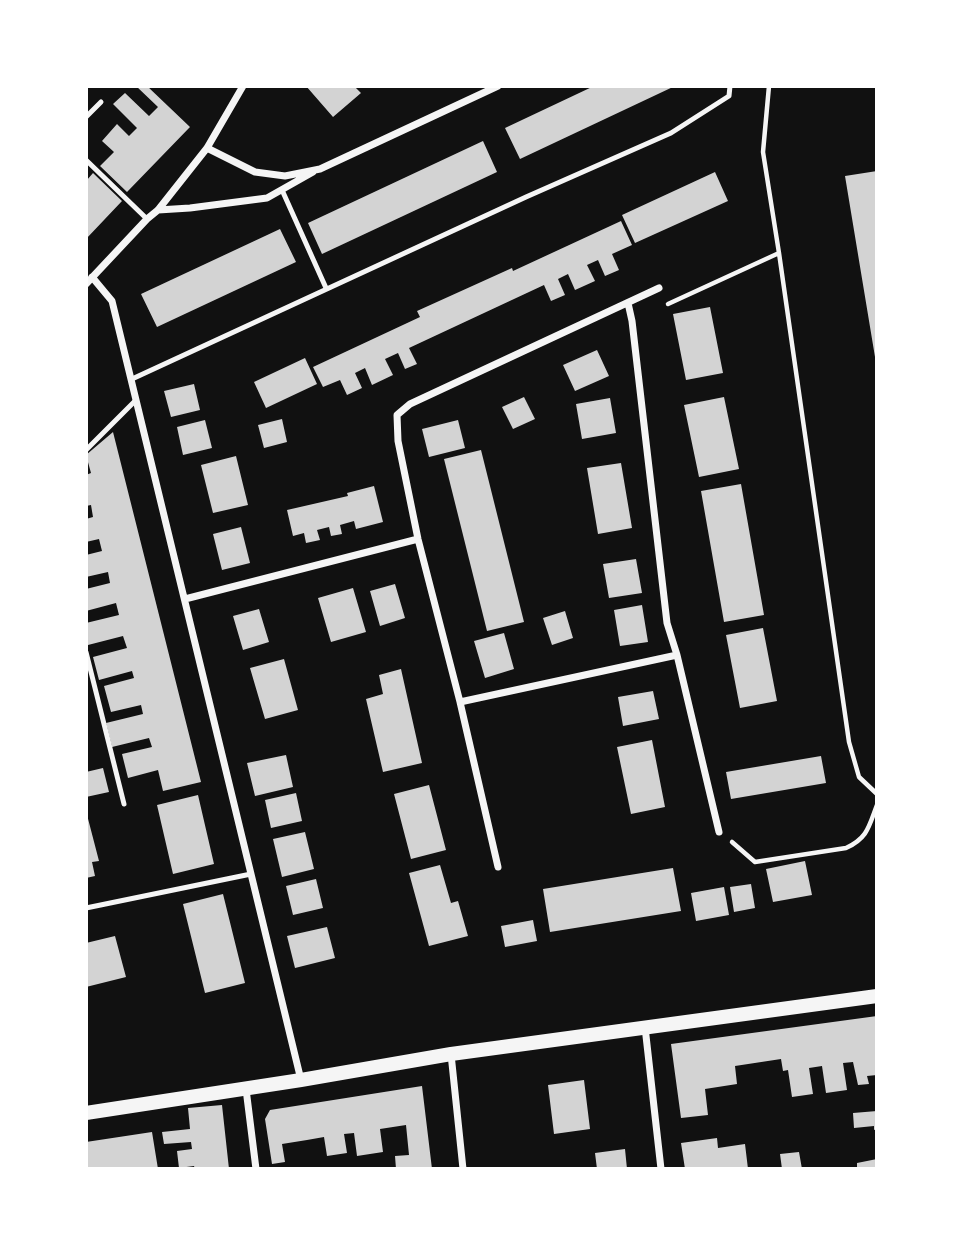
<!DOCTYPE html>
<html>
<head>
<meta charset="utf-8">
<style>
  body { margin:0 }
  #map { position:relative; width:963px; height:1255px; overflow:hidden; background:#111; font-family:Rubik,sans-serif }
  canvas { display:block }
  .frame { position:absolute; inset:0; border:88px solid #fff; pointer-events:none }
</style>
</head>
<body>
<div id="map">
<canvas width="963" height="1255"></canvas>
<div class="frame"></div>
</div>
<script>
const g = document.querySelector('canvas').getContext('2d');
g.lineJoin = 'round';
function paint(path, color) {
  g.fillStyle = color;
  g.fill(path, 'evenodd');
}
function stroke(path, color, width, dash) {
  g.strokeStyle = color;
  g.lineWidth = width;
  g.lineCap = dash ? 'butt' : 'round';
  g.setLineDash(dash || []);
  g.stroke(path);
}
paint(new Path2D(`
  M136,86h11l43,41 -63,65 -27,-26 14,-14 -12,-11 15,-17 12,12 8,-8 -24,-24 12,-11 24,23 9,-9z
  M306,86h48l7,7 -28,24z
  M594,86h81l-155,73 -15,-31z
  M483,141l14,31 -175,82 -14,-31z
  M877,171v192h-1l-31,-187z
  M715,172l13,29 -93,42 -13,-28z
  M93,173l29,28 -36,38v-61l1,2z
  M621,221l11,24 -20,9 7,16 -14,6 -7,-16 -11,5 8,16 -20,9 -7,-16 -10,5 7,16 -14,6 -7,-16 -135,63 8,16 -12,5 -7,-16 -13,6 8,16 -21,10 -7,-17 -10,5 7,15 -15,7 -7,-15 -17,7 -10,-20 107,-50 -3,-6 95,-43 1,3z
  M280,229l16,33 -139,65 -16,-33z
  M710,307l13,66 -37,7 -13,-66z
  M597,350l12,26 -34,15 -12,-26z
  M305,358l12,26 -51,24 -12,-26z
  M194,384l6,26 -29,7 -7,-26z
  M524,397l11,22 -22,10 -11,-22z
  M724,397l15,72 -40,8 -15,-72z
  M610,398l6,35 -34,6 -6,-35z
  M282,419l5,23 -23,6 -6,-23z
  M205,420l7,28 -29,7 -6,-28z
  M458,420l7,28 -36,9 -7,-28z
  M113,432l88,350 -38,9 -5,-21 -30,8 -6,-24 30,-7 -3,-9 -37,9 -6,-24 37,-9 -2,-9 -30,7 -7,-26 30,-8 -2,-7 -33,9 -6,-23 34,-9 -4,-12 -35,9 -2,-7v-15l33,-8 -3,-12 -30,8v-22l24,-6 -2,-11 -22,5v-22l16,-4 -3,-12 -13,3v-23l7,-2 -2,-12 -5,1v-31l5,-2 -5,-18z
  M481,450l43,172 -37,9 -43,-172z
  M236,456l12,49 -35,8 -12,-48z
  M621,463l11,65 -34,6 -11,-66z
  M741,484l23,131 -40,7 -23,-131z
  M374,486l9,36 -27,7 -2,-8 -14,4 2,9 -11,2 -2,-9 -12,3 3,10 -14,3 -2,-10 -11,3 -6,-26 61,-14 -1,-3z
  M241,527l9,36 -28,7 -9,-36z
  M636,559l6,34 -33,5 -6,-34z
  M395,584l10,34 -25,8 -10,-35z
  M353,588l13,44 -35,10 -13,-44z
  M642,605l6,37 -28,4 -6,-36z
  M259,609l10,33 -26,8 -10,-34z
  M565,611l8,27 -21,7 -9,-27z
  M763,628l14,73 -37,7 -14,-73z
  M504,633l10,36 -29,9 -11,-37z
  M284,659l14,51 -33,9 -15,-51z
  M401,669l21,94 -39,9 -17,-73 17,-5 -4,-19z
  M653,691l6,28 -36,7 -5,-29z
  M652,740l13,67 -34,7 -14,-67z
  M286,755l7,32 -38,9 -8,-33z
  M821,756l5,27 -95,16 -5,-27z
  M103,768l6,24 -23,5v-25z
  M429,785l17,65 -35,9 -17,-65z
  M296,793l6,28 -31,7 -6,-28z
  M198,795l16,69 -41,10 -16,-69z
  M86,811l13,50 -7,1 3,14 -9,2z
  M305,832l9,37 -32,8 -9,-38z
  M805,861l7,34 -39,7 -7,-33z
  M440,865l11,38 7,-2 10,35 -39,10 -20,-73z
  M673,868l8,43 -131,21 -7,-43z
  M316,879l7,29 -30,7 -7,-29z
  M751,884l4,24 -21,4 -4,-25z
  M724,887l5,28 -33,6 -5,-28z
  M223,894l22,89 -40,10 -22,-89z
  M533,920l4,21 -32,6 -4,-21z
  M327,927l8,31 -40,10 -8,-32z
  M115,936l11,41 -40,10v-44z
  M877,1016v59l-10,1 2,8 -11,1 -5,-23 -10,1 4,27 -21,3 -4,-27 -13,2 4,26 -21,3 -4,-27 -5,1 -2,-12 -46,7 2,18 -32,5 3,26 -27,3 -10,-74z
  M584,1080l6,49 -36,5 -6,-49z
  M422,1086l10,83h-36l-1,-13 14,-1 -3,-30 -26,4 3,23 -26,4 -3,-23 -10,1 3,19 -20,3 -3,-19 -17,3 -25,4 3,18 -13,2 -7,-45 5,-9z
  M222,1105l7,64h-34l-1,-3 -15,2 -2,-17 15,-2 -1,-7 -27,2 -2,-12 28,-3 -2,-21z
  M877,1111v18l-3,1v-4l-20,2 -1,-15z
  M152,1132l6,37h-72v-27z
  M717,1138l1,10 27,-4 3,25h-63l-4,-26z
  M625,1149l2,20h-30l-2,-16z
  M799,1152l3,17h-20l-2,-15z
  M877,1159v10h-20v-6z`), '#d3d3d3');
stroke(new Path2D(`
  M769,86l-6,66 16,101 70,489 10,35 18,17
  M668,304l111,-51
  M732,842l23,20 91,-14c22,-10 23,-22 31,-43`), '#f5f5f5', 4.5);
stroke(new Path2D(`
  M86,117l15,-15
  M86,160l61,59
  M282,190l44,98
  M132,379l394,-182 145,-64 58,-37 1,-10
  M86,450l49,-49
  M86,652l38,152
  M86,908l165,-34`), '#f5f5f5', 5);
stroke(new Path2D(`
  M207,148l48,24 30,4 35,-7 178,-83
  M158,210l32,-2 77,-10 46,-26
  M92,277l20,24 189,779
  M86,284l61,-65 11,-9 49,-62 36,-62
  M628,303l4,18 35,302 10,32 42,177
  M185,599l233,-60
  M460,702l217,-47
  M498,867l-38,-165 -42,-163 -20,-98 -1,-26 13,-11 249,-116
  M645,1027l16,142
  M451,1054l12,115
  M246,1089l10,80`), '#f5f5f5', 7);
stroke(new Path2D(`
  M86,1113l215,-33 150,-26 426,-58`), '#f5f5f5', 14);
</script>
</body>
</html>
